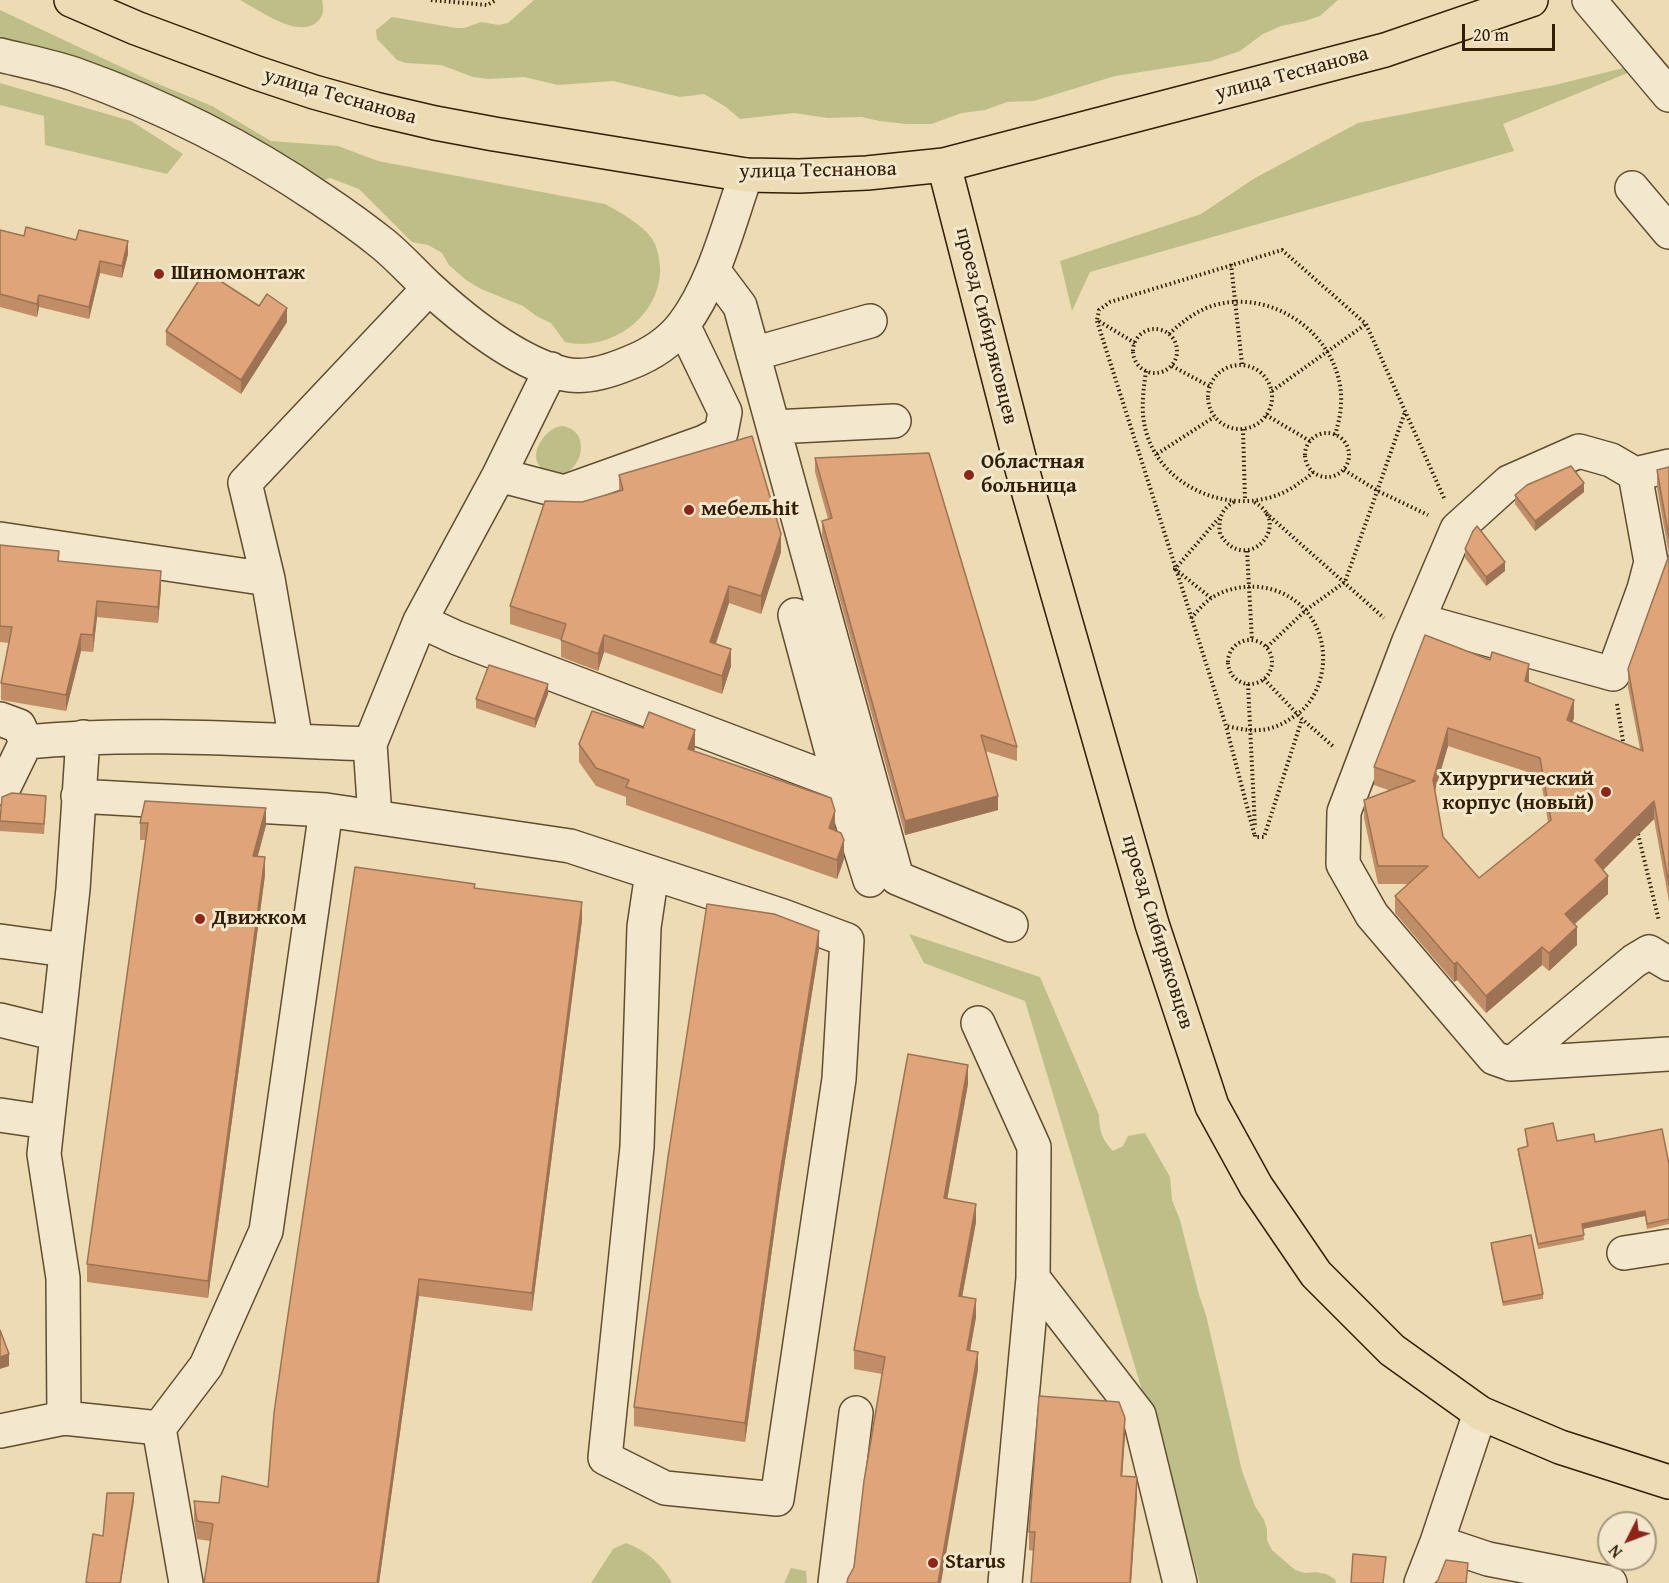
<!DOCTYPE html>
<html>
<head>
<meta charset="utf-8">
<style>
  body { margin:0 }
  #map { position:relative; width:1669px; height:1583px; overflow:hidden; background:#ecdbb3; font-family:"Gentium Book Plus",serif }
  canvas { display:block }
  .north { position:absolute; left:1597px; top:1511px; width:60px; height:60px; box-sizing:border-box; background:#f3e8ce; border:2px solid #a6977d; border-radius:50%; rotate:228deg; font-size:16px; font-weight:700; line-height:24px; text-align:center; color:#331e03 }
  .north::after { content:''; display:block; margin:auto; width:21px; height:27px; background:#8f2418; clip-path:polygon(50% 0,100% 100%,50% 72%,0 100%) }
  .scale { position:absolute; left:1462px; top:24px; width:93px; height:27px; box-sizing:border-box; border:3px solid #331e03; border-top:0; padding-left:8px; font-size:18px; line-height:21px; white-space:nowrap; color:#331e03; -webkit-text-stroke:4px #f3e8ce; paint-order:stroke }
</style>
</head>
<body>
<div id="map">
<canvas width="1669" height="1583"></canvas>
<div class="north">N</div>
<div class="scale">20 m</div>
</div>
<script>
const g = document.querySelector('canvas').getContext('2d');
g.lineJoin = 'round';
function paint(path, color) {
  g.fillStyle = color;
  g.fill(path, 'evenodd');
}
function stroke(path, color, width, dash) {
  g.strokeStyle = color;
  g.lineWidth = width;
  g.lineCap = dash ? 'butt' : 'round';
  g.setLineDash(dash || []);
  g.stroke(path);
}
function label(font, color, halo, rows, align = 'center') {
  g.font = font + ' "Gentium Book Plus",serif';
  g.lineWidth = 6;
  g.setLineDash([]);
  g.textBaseline = 'middle';
  g.strokeStyle = halo;
  g.fillStyle = color;
  for (const [text, x, y, turn = 0] of rows) {
    g.save();
    g.translate(x, y);
    g.rotate((+turn || 0) * Math.PI / 180);
    g.textAlign = isNaN(turn) ? turn : align;
    if (halo) g.strokeText(text, 0, 0);
    g.fillText(text, 0, 0);
    g.restore();
  }
}
paint(new Path2D(`
  M240,0h82c2,8 2,16 -5,22 -19,17 -58,-12 -77,-22z
  M534,0h804l-18,16 -15,5 -24,5 -18,8 -23,17 -29,10 -96,15 -81,25 -27,1 -22,8 -23,3 -31,11h-25l-27,-3 -17,-4 -34,1 -34,-5 -54,6 -14,-12 -22,-13 -24,3 -67,-16 -55,4 -34,-8 -35,2 -16,-2 -32,-12 -35,-2 -9,-3 -20,-21 -1,-9 16,-13 64,11h8l17,-6 18,3 9,-2z
  M0,10l151,71 61,25 59,35 67,5 40,15 227,43c13,7 36,20 45,32 7,8 9,20 10,31 2,48 -49,86 -95,75l-14,-19 -13,-6 -15,-11 -42,-17 -15,-9 -17,-15 -7,-12 -14,-8 -16,-3 -53,-53 -29,-11 -17,6 -313,-142z
  M1664,58l-161,66 11,27 -424,121 -18,39 -12,-50 141,-47 54,-36 103,-55 197,-38z
  M0,83l131,38 52,33 -16,20 -122,-29 -1,-29 -44,-11z
  M561,426c36,3 19,62 -15,45 -22,-11 -3,-42 15,-45z
  M909,934l131,43 59,138c0,15 3,25 14,36l10,-5 5,-10 17,-3 25,44 2,23 8,20 19,75 7,20 36,156 13,35 9,14 3,10v10l5,10 23,20 10,3 11,-1 10,2 9,5 1,4h-136l-175,-582 -101,-38z
  M626,1543c21,8 35,20 46,40h-81l22,-34z
  M791,1568l15,3 1,12h-23z`), '#bebe88');
const minor = new Path2D(`
  M1589,0l80,95
  M0,55c24,6 50,11 74,19 87,31 171,73 247,125 21,14 42,29 62,45 16,13 30,29 45,43 36,33 88,75 136,87 21,5 46,-3 65,-11 21,-8 40,-20 54,-38 32,-43 45,-100 63,-150
  M1632,188l37,44
  M713,270l27,36 157,572 114,47
  M753,354l117,-33
  M774,427l120,-6
  M1669,466l-34,8 -24,-14 -32,-9 -70,31 -52,47 -48,112 -65,171 -1,52 29,51 122,143 17,6 158,-10
  M499,475l65,17 140,-50 17,-9 4,-21 -42,-87
  M0,539l268,40
  M795,615l45,168 30,97
  M1418,620l195,54 31,-85 7,-27 -16,-88
  M420,621l37,17 383,145
  M0,719l19,7 7,16 -21,43 -5,3
  M83,737l-10,152 -29,265 19,124 1,140 95,10
  M296,741l-28,-162 -23,-96 184,-195
  M26,742c114,-11 230,-2 344,2
  M78,796l248,14 244,36 213,70 64,24 -8,139 -62,420 -112,-11 -60,-30 32,-311 7,-220 8,-54
  M375,817l-5,-73 50,-123 79,-146 52,-106
  M0,941l66,9
  M0,1020l57,14
  M978,1023l56,124 -1,131 -28,305
  M1511,1064l123,-103 15,-9 20,12
  M0,1115l47,7
  M1624,1253l45,-7
  M1033,1278l106,137 41,168
  M0,1431l64,-13
  M1437,1542l43,-129
  M186,1583l-27,-155 47,-62 60,-135 60,-421
  M835,1583l21,-170
  M1421,1583l16,-41 51,17 122,24`);
const major = new Path2D(`
  M71,0l65,28 121,45 57,19 61,17 60,14 59,11 252,41 53,1 68,-3 77,-8 441,-115 146,-50
  M944,165l78,304 130,455 60,182 44,80 60,88 76,76 88,63 80,34 109,35`);
stroke(minor, '#614d2f', 36);
stroke(major, '#331e03', 36);
stroke(new Path2D(`
  M431,0l56,5 9,-5
  M1231,264l11,100
  M1097,321l129,405 29,111
  M1133 351a22 22 0 1 1 44 0a22 22 0 1 1-44 0Z
  M1169,334c13,-12 28,-24 46,-29 55,-15 115,24 125,80 3,17 0,34 -5,50
  M1135,343l-38,-23 2,-10 11,-8 172,-52 84,74 78,174
  M1208 397a32 32 0 1 1 64 0a32 32 0 1 1-64 0Z
  M1172,366l37,20
  M1146,371c-3,22 -6,42 1,64 19,59 97,85 148,51 6,-5 13,-8 18,-14
  M1272,391l94,-67
  M1266,415l44,26
  M1243,429l2,72
  M1305 455a22 22 0 1 1 44 0a22 22 0 1 1-44 0Z
  M1157,454l57,-37
  M1344,470l34,21 50,24
  M1234,502c-13,7 -16,18 -14,32 26,43 75,-10 34,-32
  M1266,513l118,105
  M1247,551l5,89
  M1211,598l-36,-29 44,-51
  M1191,618c6,-6 12,-14 19,-19 10,-7 23,-11 34,-12 55,-5 92,45 75,96 -4,12 -12,25 -23,32 -11,8 -24,15 -38,15 -10,1 -22,-2 -32,-4
  M1228 662a22 22 0 1 1 44 0a22 22 0 1 1-44 0Z
  M1267,647l39,-37 39,-28 60,-170
  M1264,679l38,40 33,29
  M1248,684l7,144
  M1617,704l7,43
  M1638,834l21,87
  M1255,835v2h9l38,-118`), '#331e03', 4, [1.5, 3]);
stroke(minor, '#f3e8ce', 33);
stroke(major, '#ecdbb3', 33);
paint(new Path2D(`
  M0,230l24,6 104,18 -6,24 -22,-5 -11,46 -50,-12 -2,10 -37,-10z
  M259,306l28,16 -46,72 -75,-49v-14z
  M815,458l202,289v14l-32,-10 13,59 -93,25 -83,-300v-14l6,-2 -13,-47z
  M1669,467v435l-15,-83 -51,51 5,24 -33,30 2,21 -28,26 -7,-6 -56,48 -29,-33 -3,2 -59,-69v-17l13,-12h-30l-14,-66v-18l27,-9 -17,-6v-18l116,-107 38,22 46,36 -2,4 68,27 -12,-62v-18l41,-114 -12,-67v-18zM1448,746l92,30 8,46 -69,56 -36,-41 -8,-47z
  M619,475l162,77 -20,62 -32,-11 -13,41 15,22 -9,28 -118,-42 -6,19 -37,-14v-17l-51,-16v-18l72,-104 37,-11z
  M1584,492l-49,39 -20,-27v-9z
  M0,545l161,43 -3,35 -61,-6 -4,35 -12,-1 -15,60 -65,-11v-17l8,-40 -9,-1z
  M1465,549l40,22 -19,15 -21,-28z
  M548,694l-13,34 -59,-20v-9z
  M579,744l116,4 -1,3 140,79 10,29 -7,20 -211,-74v-8l-30,-11 -17,-24z
  M46,805l-2,29 -44,-3v-10z
  M140,823l126,2 -8,31 7,19 -57,423 -121,-16v-18l59,-424h-6z
  M475,888l107,32 -50,391 -113,-15 -40,287h-175l6,-42 -13,-2 -3,-20v-18l25,2 49,-16z
  M819,949l-39,243 -35,250 -111,-16v-19z
  M968,1084l-21,115 29,23 -14,74 14,21 -6,33 8,20 -124,197 28,-193 -28,-5v-19z
  M1525,1129l32,12 38,1 74,22v60l-22,5 -2,-13 -62,13 1,11 -46,9 -20,-96v-4l9,-2z
  M1491,1243l52,51v5l-40,7 -12,-58z
  M1125,1436l-3,40 15,20 -6,87h-100l2,-32 -4,-1v-18z`), '#c08d67');
paint(new Path2D(`
  M128,241v13l-6,24v-12z
  M100,261v12l-11,46v-12z
  M39,295v12l-2,10v-13z
  M287,308v14l-46,72v-14z
  M1584,483v9l-49,39v-10z
  M781,534v18l-20,62v-18z
  M1505,562v9l-19,15v-9z
  M161,571v17l-3,35v-16z
  M729,586v17l-19,57v-18z
  M97,601v16l-4,35v-17z
  M81,634v17l-15,60v-16z
  M604,635v17l-6,19v-17z
  M731,649v17l-9,28v-18z
  M1529,664v18l-4,17v-18z
  M548,684v10l-13,34v-9z
  M1574,700v18l-7,19v-17z
  M1448,728v18l-15,51v-17z
  M695,730v18l-7,19v-18z
  M998,796v14l-93,25v-14z
  M1654,801v18l-59,59v-18z
  M266,808v17l-13,48v-17z
  M835,811v18l-6,18v-19z
  M844,840v19l-7,20v-19z
  M265,857v18l-57,423v-17z
  M1608,876v18l-43,38v-18z
  M582,902v18l-50,391v-18z
  M1577,927v18l-28,26v-18z
  M819,931v18l-39,243 -35,250v-19l35,-249z
  M1542,947v18l-56,48v-17z
  M1457,962v18l-3,2v-18z
  M968,1065v19l-24,133v-19z
  M976,1204v18l-17,92v-18z
  M1645,1211v5l-63,13v-5z
  M419,1279v17l-40,287h-2z
  M976,1299v18l-9,51v-18z
  M978,1352v18l-37,213h-3z
  M9,1354v12l-9,3v-12z
  M1125,1418v18l-4,58v-18z
  M1137,1477v19l-6,87h-1z
  M134,1493v8l-13,82h-1z`), '#9c7354');
const building = new Path2D(`
  M26,227l50,13 3,-10 49,11 -6,25 -22,-5 -11,46 -50,-12 -2,9 -37,-10v-64l24,6z
  M205,271l54,35 8,-12 20,14 -46,72 -75,-49z
  M752,436l29,98 -20,62 -32,-10 -19,56 21,7 -9,27 -118,-41 -6,19 -37,-14 5,-16 -56,-18 35,-105 37,1 41,-12 -4,-15z
  M929,453l88,294 -36,-12 17,61 -93,25 -83,-300 10,-3 -17,-60z
  M1571,466l13,17 -49,38 -20,-26 12,-10z
  M1669,467v71l-12,-68z
  M1477,526l28,36 -19,15 -21,-28 8,-18z
  M0,545l59,6 -1,10 103,10 -3,36 -61,-6 -4,34 -12,-1 -15,61 -65,-12 11,-56 -12,-1z
  M1669,555v330l-15,-84 -59,59 13,16 -43,38 12,13 -28,26 -7,-6 -56,49 -29,-34 -3,2 -59,-68 33,-30h-50l-14,-66 51,-19 -41,-14 51,-132 65,25 2,-8 37,12 -4,17 49,19 -7,20 76,31 -15,-82zM1448,728l92,30 11,62 -72,58 -36,-41 -10,-57z
  M489,665l59,19 -13,35 -59,-20z
  M592,711l51,17 6,-16 46,18 -7,19 143,49 4,13 -6,17 12,5 3,7 -7,20 -211,-73 3,-7 -33,-12 -17,-24z
  M12,793l34,3 -2,28 -44,-3 2,-24z
  M145,801l121,7 -13,48 12,1 -57,424 -121,-17 61,-441h-8z
  M355,867l120,17 -1,4 108,14 -50,391 -113,-14 -42,304h-173l9,-59 -16,-3 -3,-20 25,2 3,-27 46,11 6,-74 11,-78z
  M707,904l67,10 45,17 -39,243 -35,249 -111,-16 34,-250z
  M908,1054l60,11 -24,133 32,6 -17,92 17,3 -9,51 11,2 -40,231h-91l1,-5 6,-11 10,-86 21,-124 -31,-7z
  M1553,1123l4,18 37,-7 1,8 67,-13 7,35v55l-22,5 -2,-13 -63,13 2,11 -46,9 -20,-95 10,-3 -3,-17z
  M1531,1235l12,59 -40,8 -12,-59z
  M0,1330l9,24 -9,3z
  M1039,1396l80,6 6,16 -4,58 16,1 -7,106h-99l4,-51h-6z
  M107,1493h27l-14,90h-30l-4,-1 7,-48 10,2z
  M1353,1554l33,3 -3,26h-32z
  M1446,1560l22,3 -2,20h-31l3,-3z`);
paint(building, '#dfa478');
stroke(building, '#9c7354', 1.5);
for (const [x, y, r, color] of [
  [159,274,6,"#8f2418"],
  [969,475,6,"#8f2418"],
  [689,510,6,"#8f2418"],
  [1606,792,6,"#8f2418"],
  [200,919,6,"#8f2418"],
  [933,1563,6,"#8f2418"]
]) {
  const dot = new Path2D();
  dot.arc(x, y, r, 0, 2 * Math.PI);
  g.fillStyle = color;
  g.fill(dot);
  stroke(dot, '#f3e8ce', 2);
}
label('21px', '#331e03', '#f3e8ce', [
  ["улица Теснанова",1292,74,-15],
  ["улица Теснанова",340,97,16],
  ["улица Теснанова",818,171,-1],
  ["проезд Сибиряковцев",986,326,76],
  ["проезд Сибиряковцев",1157,932,73]
]);
label('bold 21px', '#331e03', '#f3e8ce', [
  ["Шиномонтаж",171,274],
  ["Областная",981,463],
  ["больница",981,487],
  ["мебельhit",701,510],
  ["Хирургический",1594,780,"right"],
  ["корпус (новый)",1594,804,"right"],
  ["Движком",212,919],
  ["Starus",945,1563]
], 'left');
</script>
</body>
</html>
